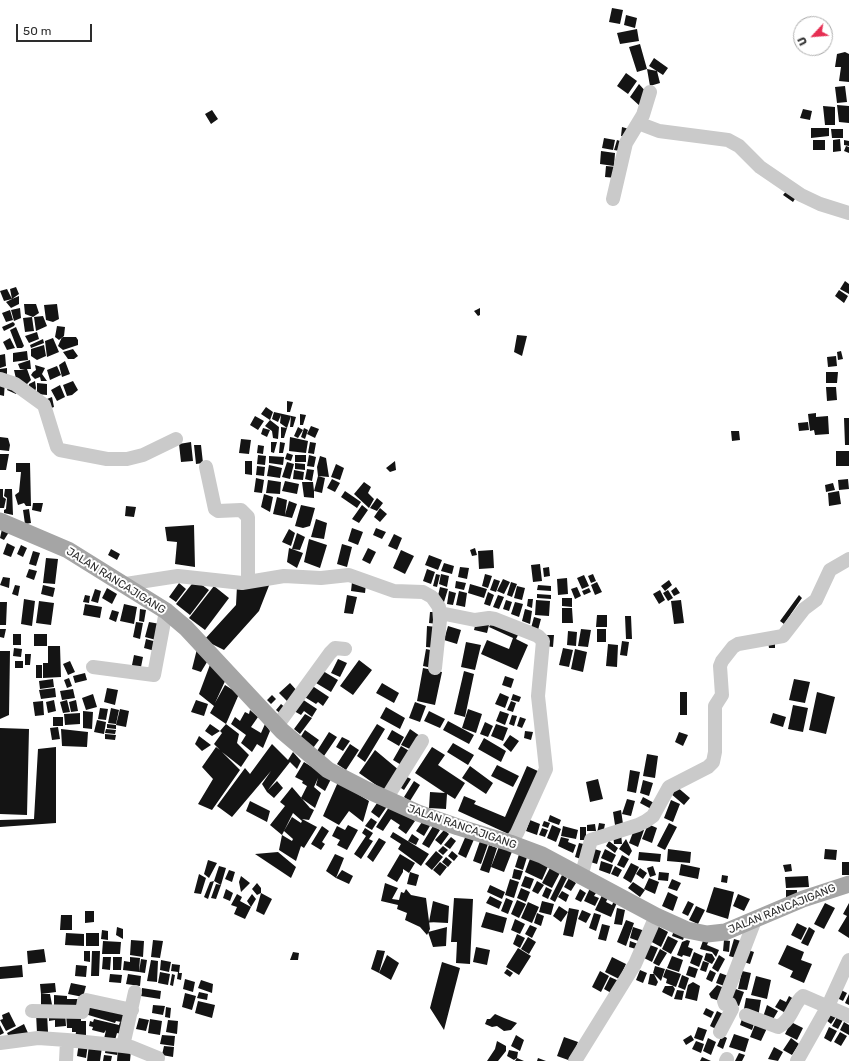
<!DOCTYPE html>
<html>
<head>
<meta charset="utf-8">
<style>
  body { margin:0 }
  #map { position:relative; width:849px; height:1061px; overflow:hidden; background:#fff; font-family:Rubik,sans-serif }
  canvas { display:block }
  .north { position:absolute; left:793px; top:16px; width:40px; height:40px; box-sizing:border-box; background:#fff; border:1px solid #ababab; border-radius:50%; rotate:244deg; font-size:11px; font-weight:700; line-height:16px; text-align:center; color:#2d2d2d }
  .north::after { content:''; display:block; margin:auto; width:14px; height:18px; background:#e62e52; clip-path:polygon(50% 0,100% 100%,50% 72%,0 100%) }
  .scale { position:absolute; left:16px; top:24px; width:76px; height:18px; box-sizing:border-box; border:2px solid #2d2d2d; border-top:0; padding-left:5px; font-size:12px; line-height:14px; white-space:nowrap; color:#2d2d2d; -webkit-text-stroke:3px #fff; paint-order:stroke }
</style>
</head>
<body>
<div id="map">
<canvas width="849" height="1061"></canvas>
<div class="north">U</div>
<div class="scale">50 m</div>
</div>
<script>
const g = document.querySelector('canvas').getContext('2d');
g.lineJoin = 'round';
function paint(path, color) {
  g.fillStyle = color;
  g.fill(path, 'evenodd');
}
function stroke(path, color, width, dash) {
  g.strokeStyle = color;
  g.lineWidth = width;
  g.lineCap = dash ? 'butt' : 'round';
  g.setLineDash(dash || []);
  g.stroke(path);
}
function label(font, color, halo, rows, align = 'center') {
  g.font = font + ' Rubik,sans-serif';
  g.lineWidth = 4;
  g.setLineDash([]);
  g.textBaseline = 'middle';
  g.strokeStyle = halo;
  g.fillStyle = color;
  for (const [text, x, y, turn = 0] of rows) {
    g.save();
    g.translate(x, y);
    g.rotate((+turn || 0) * Math.PI / 180);
    g.textAlign = isNaN(turn) ? turn : align;
    if (halo) g.strokeText(text, 0, 0);
    g.fillText(text, 0, 0);
    g.restore();
  }
}
paint(new Path2D(`
  M612,8l11,2 -3,14 -11,-2z
  M626,15l11,3 -2,10 -11,-3z
  M637,29l2,12 -19,3 -3,-11z
  M640,44l7,25 -10,3 -8,-25z
  M845,52l4,2v28l-10,-1 2,-14h-6l2,-13z
  M654,58l14,10 -5,7 -14,-9z
  M647,69l10,2 3,12 -10,3z
  M626,73l11,8 -9,13 -11,-8z
  M639,84l8,9 -6,14 -11,-10z
  M845,86l2,16 -10,1 -2,-16z
  M837,105l12,1v17l-10,-1z
  M823,106l12,1v18h-10z
  M803,109l9,2 -2,9 -10,-2z
  M212,110l6,9 -7,5 -6,-10z
  M622,127l7,2 -1,8 -7,-1z
  M811,128h18v8l-18,2z
  M831,129h12v9h-11z
  M604,138l11,2 -2,10 -11,-2z
  M840,139l1,12 -8,1v-12z
  M617,140l6,2 -3,9 -6,-1z
  M813,140h12v10h-12z
  M844,140l5,1v5l-5,-1z
  M846,146l3,1v6l-5,-2z
  M601,151l14,2 -1,13 -14,-2z
  M606,166l11,1 -1,11 -11,-1z
  M789,188l9,6 -5,8 -10,-7z
  M845,281l4,3v10l-9,-5z
  M16,287l3,7 -7,5 -2,-10z
  M7,289l5,10 7,-3v8l-8,4 -5,-6 6,-3 -8,2 -4,-10z
  M839,290l9,6 -4,7 -9,-7z
  M24,304h12l3,9 -6,4 -8,-3z
  M57,304l2,15 -6,3 -7,-2 -2,-15z
  M20,308l1,10 -7,3 -3,-11z
  M480,308v7l-2,1 -4,-5z
  M10,310l3,10 -7,2 -4,-9z
  M43,316l4,10 -11,5 -2,-14z
  M32,317l2,14 -9,1 -2,-14z
  M13,322l2,2 -1,2 -10,5 -2,-4z
  M57,326l8,1 -1,9 -5,4 -4,-3z
  M16,327l8,19 -2,2h-5l-7,-18z
  M37,332l2,7 -10,4 -4,-7z
  M517,335l10,1 -5,20 -8,-4z
  M62,337h14l2,3v5l-15,5 -5,-4z
  M10,338l5,10 -8,2 -4,-8z
  M53,338l6,14 -12,5 -2,-16z
  M43,339l1,4 -13,5 -1,-3z
  M44,345l2,11 -9,4 -6,-4v-7z
  M73,349l5,7 -4,3h-6l-5,-7z
  M27,351l1,9 -15,2v-9z
  M841,351l2,8 -5,1 -1,-8z
  M5,354l1,12 -6,2v-13z
  M836,356l1,10 -9,1 -1,-10z
  M30,360l1,9h-4l4,11 -5,5 -9,-2 -3,-13h11l-5,-1 -2,-5z
  M65,361l5,13 -8,3 -3,-12z
  M35,365l10,3 -3,6 5,7h-6l-1,-4 -5,2 -4,-4 2,-3 3,-2z
  M57,366l4,9 -11,5 -3,-10z
  M7,368v10l-7,-1v-8z
  M826,372h12l-1,11h-11z
  M0,381h5l-1,15 -4,-1z
  M35,381l1,7 -2,7 -6,-4 1,-7z
  M73,381l5,9 -6,5 -5,1 -4,-11z
  M37,383l10,1v11l-10,-1z
  M10,384l9,4 -3,6 -9,-4z
  M60,385l5,12 -8,4 -6,-11z
  M826,387h10l1,13 -10,1z
  M52,397l2,10 -3,1 -4,-9z
  M287,401l6,1 -3,10h-3z
  M266,407l7,5 -3,8 9,7 -1,12 -5,-1 -1,-7 -7,-5 5,-6 -9,-6z
  M274,412l22,5 -3,10h-3l1,-11 -4,12 -7,-5 1,-8 -3,7 -6,-3z
  M816,413v4l12,-1 1,18 -14,1 -1,-5 -4,1 -2,-17z
  M300,414l6,1 -3,10h-3z
  M255,416l9,5 -6,9 -8,-5z
  M844,418h5v27h-4z
  M808,422l1,8 -10,1 -1,-8z
  M311,426l8,3 -4,9 -8,-4z
  M281,427l6,1 -3,10h-3z
  M298,427l5,3 -5,8 -4,-2z
  M263,428l7,2 -3,7 -6,-3z
  M304,428l4,2 -3,9 -4,-2z
  M731,431h8l1,9 -8,1z
  M0,437l8,1 2,7 -1,6 -9,-1z
  M290,437l18,4 -2,12 -17,-2z
  M241,439l10,1 -2,14 -10,-1z
  M191,442l2,19 -12,1 -2,-18z
  M271,442h6l-3,11 -3,-1z
  M280,442l5,1 -2,10h-4z
  M310,442l6,1 -2,11 -6,-1z
  M194,445h7l2,18 -7,1z
  M258,445l6,1 -1,8 -6,-1z
  M836,451h13v15h-13z
  M287,453l6,2 -2,6 -6,-2z
  M0,454h9l-3,16h-6z
  M258,455l8,1 -1,9 -8,-1z
  M295,455h11v7h-11z
  M309,455l7,2 -2,10 -7,-1z
  M269,456l15,1 -1,8 -14,-2z
  M320,456l6,2 3,19 -11,-1 -1,-9z
  M245,461h7v14l-7,-1z
  M395,461l1,9 -6,2 -4,-4z
  M287,462l7,2 -4,15 -8,-2z
  M16,463h14l1,43h-5l-2,-3 -6,2 -3,-10 4,-3 2,-20h-5z
  M295,463l10,1v6l-10,-1z
  M336,464l8,4 -4,12 -9,-3z
  M269,465l13,3 -2,10 -13,-2z
  M257,466l8,1 -1,9 -8,-1z
  M307,469l7,1 -2,11 -7,-2z
  M294,470l10,2 -1,8 -10,-1z
  M318,476l7,2 -3,15 -8,-2v7l-10,-1 -2,-15h11l1,9z
  M256,478l8,2 -2,13 -8,-1z
  M332,479l8,4 -5,9 -8,-4z
  M848,479l1,10 -10,1 -1,-10z
  M268,480l13,2 -1,12 -14,-1z
  M285,481l14,3 -2,10 -15,-3z
  M364,482l7,5 -3,6 6,6 -5,9 -15,-14z
  M833,483l2,7 -9,2 -1,-7z
  M0,489h3v8l3,2 -2,9h-4z
  M5,489h7l1,26 -9,-2v-3l2,-1 1,-11 -3,-2z
  M345,491l16,11 -4,6 -16,-11z
  M839,491l2,13 -12,2 -1,-13z
  M264,494l9,3 -3,15 -9,-5z
  M277,497l10,3 -2,15 4,-14 8,3 -5,14 -19,-4z
  M377,498l6,5 -6,8 -7,-3z
  M33,503h10l-2,9 -9,-2z
  M301,505l14,3 -5,18 -7,2 -8,-2z
  M362,505l6,5 -9,13 -7,-4z
  M126,506l10,1 -2,10 -9,-1z
  M380,508l7,6 -7,8 -6,-5z
  M29,509l2,14 -6,1 -2,-14z
  M316,519l11,4 -3,16 -13,-2z
  M194,525l1,42 -20,-3 2,-22 -10,-1 -2,-14z
  M352,528l11,4 -5,13 -10,-4z
  M376,528l10,4 -4,7 -9,-4z
  M2,529l7,3 -5,8 -4,-2z
  M289,529l6,4 -4,13 -9,-4z
  M297,533l8,4 -5,13 -8,-1 11,4 -6,15 -10,-6 2,-14 3,1z
  M394,534l8,4 -5,12 -9,-4z
  M309,539l18,6 -7,23 -16,-6z
  M7,543l8,4 -4,10 -8,-3z
  M342,544l10,3 -5,20 -10,-3z
  M21,545l6,3 -4,9 -6,-3z
  M368,548l8,4 -6,12 -8,-4z
  M475,548l2,7 -5,1 -2,-6z
  M111,549l9,5 -3,6 -9,-5z
  M401,550l13,6 -9,18 -12,-6z
  M493,550l1,18 -15,1 -1,-18z
  M33,551l7,2 -4,13 -7,-2z
  M429,555l13,5 -4,10 -13,-5z
  M46,558l12,1 -3,25 -12,-1z
  M444,563l10,3 -2,8 -11,-3z
  M540,564l2,17 -9,1 -2,-17z
  M460,567l9,1 -2,11 -9,-2z
  M549,567l1,9 -6,1 -1,-9z
  M29,569l8,2 -3,9 -8,-3z
  M427,569l8,3 -4,12 -8,-3z
  M436,574l4,1 -3,12 -4,-1z
  M441,574l8,2 -2,11 -8,-3z
  M485,574l7,2 -4,12 -6,-2z
  M593,574l3,7 -5,2 -3,-7z
  M584,575l5,11 -7,3 -5,-11z
  M3,577l7,1 -1,10 -9,-3z
  M567,578l1,16 -10,1 -1,-16z
  M494,579l6,2 -4,11 -6,-2z
  M503,579l7,3 -6,12 -7,-3z
  M195,580l14,10 -19,25 -14,-11z
  M669,580l3,5 -7,6 -4,-5z
  M456,581l10,2 -2,7 -9,-2z
  M352,582l14,2 -1,9 -14,-2z
  M511,582l6,2 -5,13 -5,-2z
  M597,582l5,10 -7,3 -4,-10z
  M179,583l7,6 -10,13 -7,-5z
  M270,583l-11,28 -35,39 -20,-10 32,-35 1,-19z
  M470,584l17,5 -3,9 -16,-5z
  M15,585l5,1 -2,10 -6,-2z
  M43,585l12,3 -2,9 -12,-3z
  M538,585l13,1v5l-14,-1z
  M214,586l15,12 -24,32 -16,-12z
  M517,586l8,2 -3,12 -8,-2z
  M440,587l8,2 -4,13 -7,-2z
  M577,587l4,9 -6,3 -4,-10z
  M676,587l4,6 -6,3 -3,-5z
  M107,588l10,6 -5,10 -10,-6z
  M589,588l2,4 -7,3 -2,-4z
  M95,589l6,2 -3,12 -7,-2z
  M660,590l5,10 -6,4 -6,-10z
  M668,590l5,8 -5,3 -5,-8z
  M449,591l7,2 -3,12 -6,-1z
  M459,591l8,2 -2,14 -9,-2z
  M488,592l6,3 -4,11 -6,-2z
  M537,594l14,1v4l-14,-1z
  M85,595l5,1 -1,7 -6,-1z
  M347,595l10,2 -4,17 -9,-1z
  M498,595l6,2 -5,12 -6,-2z
  M799,595l3,3 -18,26 -4,-3z
  M562,598h10v9l-10,-1z
  M24,599l11,2 -3,25 -11,-2z
  M528,599h5l-1,9 -5,-2z
  M506,600l6,2 -3,9 -6,-2z
  M536,600l14,1 -1,15 -14,-1z
  M681,600l3,23 -10,1 -3,-23z
  M39,601l15,2 -3,22 -15,-2z
  M0,602h7l-1,23h-6z
  M515,602l8,2 -4,13 -8,-3z
  M85,604l17,3 -2,11 -17,-3z
  M124,604l13,3 -3,17 -14,-3z
  M562,608h10l1,15h-11z
  M140,609l6,1 -2,12 -5,-1z
  M525,609l7,2 -2,13 -8,-3z
  M112,610l7,2 -3,10 -7,-3z
  M430,612h7v12l-8,-1z
  M597,615h10v12h-11z
  M625,616h6l1,23h-6z
  M534,617l7,2 -3,11 -7,-2z
  M493,619l27,12 -4,8 12,6 -11,25 -36,-16 6,-14 22,9 4,-11 -24,-11z
  M136,622l7,1 -3,16 -7,-2z
  M149,622l11,2 -4,16 -11,-3z
  M476,622l13,3 -2,8 -13,-3z
  M427,626l10,1 -1,21 -10,-1z
  M448,626l13,4 -4,14 -13,-4z
  M0,629h6l-2,9 -4,-1z
  M581,629l10,1 -3,17 -10,-1z
  M597,629h9v13h-9z
  M568,631l9,1 -1,14 -9,-1z
  M13,634h8v11h-8z
  M34,634h13v12h-13z
  M546,635h8l-1,12 -8,-1z
  M146,639l11,3 -2,9 -11,-3z
  M775,640v8h-6l-1,-7z
  M622,641l7,1 -2,14 -7,-1z
  M466,642l15,3 -6,25 -14,-3z
  M608,644l10,1 -1,22 -11,-1z
  M48,646h12l1,31 -18,1v-15h5z
  M14,648l8,1 -1,8 -8,-1z
  M563,648l10,2 -4,17 -10,-2z
  M197,649l10,13 -6,10 -9,-3z
  M426,649l9,2 -3,17 -9,-2z
  M575,649l12,3 -4,20 -12,-3z
  M0,651h10l-1,64 -9,4z
  M25,654h6l-1,11h-5z
  M134,655l9,2 -3,15 -9,-2z
  M338,659l9,4 -7,14 -9,-4z
  M359,660l13,10 -19,25 -13,-9z
  M15,661h8v7h-8z
  M70,661l5,11 -7,3 -5,-11z
  M211,662l15,17 -11,24 10,-18 14,9 -13,30 -16,-11 4,-7 -15,-12z
  M36,665h6v13h-6z
  M423,668l19,4 -7,33 -18,-4z
  M323,671l15,9 -7,12 -15,-9z
  M464,671l10,3 -9,43 -11,-3z
  M85,673l2,7 -12,3 -2,-7z
  M505,676l9,3 -3,9 -9,-3z
  M69,678l3,8 -5,2 -3,-8z
  M53,679l1,8 -14,2 -1,-8z
  M794,679l16,3 -5,21 -16,-3z
  M290,683l9,10 -10,10 -10,-10z
  M382,683l17,10 -5,10 -18,-10z
  M311,685l18,12 -6,9 -5,-4 -2,2 -13,-8z
  M55,688l1,9 -15,2 -2,-9z
  M107,688l11,2 -3,15 -11,-3z
  M73,689l2,9 -13,2 -2,-9z
  M680,692h7v23h-7z
  M817,692l18,5 -9,37 -17,-4z
  M500,693l9,4 -4,11 -10,-4z
  M93,694l4,13 -11,3 -4,-12z
  M513,694l8,3 -2,5 -8,-2z
  M272,695l4,4 -5,5 -4,-4z
  M302,699l15,10 -5,8 -8,-6 -3,4 -7,-4z
  M54,700l2,11 -8,2 -2,-11z
  M67,700l3,12 -7,1 -3,-11z
  M76,700l2,11 -7,1 -2,-10z
  M196,700l12,4 -4,12 -13,-4z
  M43,701l1,14 -9,1 -2,-14z
  M511,701l5,2 -3,9 -6,-2z
  M415,702l11,4 -6,16 -11,-4z
  M281,704l6,5 -5,6 -6,-5z
  M793,705l15,3 -5,24 -15,-3z
  M386,707l19,11 -5,11 -20,-11z
  M100,708l8,1 -2,11 -8,-1z
  M111,708l8,2 -3,14 -8,-1z
  M120,709l9,2 -3,16 -10,-2z
  M468,709l14,5 -6,19 -14,-5z
  M250,710l8,7 -7,10 10,6 4,-9 5,7 -7,17 -6,-4 -5,8 -11,-9 5,-8 -15,-11 4,-7 5,4 5,-9 4,2z
  M83,711l10,1 -1,17 -9,-1z
  M429,711l16,8 -5,9 -16,-7z
  M500,711l9,3 -4,11 -9,-4z
  M80,713v11l-15,1 -1,-11z
  M773,713l13,4 -3,10 -13,-4z
  M305,714l7,4 -12,16 -6,-5z
  M512,715l5,1 -3,10 -5,-2z
  M53,717h10v9h-10z
  M520,717l6,2 -4,9 -5,-2z
  M97,720l9,2 -2,12 -10,-2z
  M448,721l26,14 -5,9 -26,-14z
  M485,722l8,4 -5,11 -8,-3z
  M107,724l9,1v4l-9,-1z
  M210,724l10,7 -8,5 -7,-5z
  M226,724l13,10 -2,9 12,12 -8,12 -19,-15 18,18 -28,40 -14,-6 15,-25 -11,-12 14,-20 4,3 -6,-6 8,-11 -2,-2z
  M377,724l8,5 -20,33 -8,-6z
  M496,724l12,4 -5,13 -12,-5z
  M58,727l2,12 -8,1 -2,-12z
  M0,728l29,1 -2,86 -27,-1z
  M61,729l27,3 -1,15 -25,-1z
  M106,729l10,1 -1,4 -10,-1z
  M410,729l10,7 -8,14 -11,-5z
  M305,730l14,10 -6,8 -13,-10z
  M392,730l12,7 -5,9 -12,-7z
  M525,731l8,1 -2,8 -7,-2z
  M329,732l8,5 -13,19 -7,-5z
  M679,732l9,3 -5,11 -8,-4z
  M105,734l11,1 -1,5 -10,-1z
  M510,735l9,6 -8,11 -8,-7z
  M199,736l12,9 -9,6 -7,-7z
  M342,737l8,4 -7,10 -7,-4z
  M484,738l22,13 -5,11 -23,-13z
  M453,743l21,12 -6,10 -21,-13z
  M272,744l16,16 5,-8 8,9 -4,8 -7,-7 -22,28 9,-9 6,7 -9,10 -7,-6 -5,-8 9,-13 -39,46 -15,-11 28,-38 5,6z
  M350,744l9,6 -13,20 -9,-6z
  M401,746l10,6 -8,14 -10,-6z
  M56,747v76l-56,4v-7l34,-1 4,-70z
  M432,747l13,8 -7,10 27,18 -10,16 -8,-5 -1,15 -17,-1 1,-16 15,1 -30,-20z
  M375,750l25,21 -14,21 -27,-19z
  M647,754l11,2 -3,22 -12,-2z
  M304,762l27,17 -6,12 -9,-6 2,-7 -4,9 7,6 -6,15 -14,-10 6,-12 -5,-3 1,-2 -8,-4z
  M497,765l22,11 -6,11 -22,-11z
  M470,766l23,17 -7,11 -24,-16z
  M527,766l13,6 -27,64 -55,-25 6,-15 12,5 -2,3 31,13z
  M630,770l10,2 -4,21 -9,-2z
  M405,776l6,3 -7,11 -6,-4z
  M598,779l5,20 -13,3 -4,-20z
  M643,780l10,3 -4,13 -9,-3z
  M414,781l6,4 -10,16 -6,-4z
  M338,782l31,19 -6,21 -14,-11 -10,14 -16,-9z
  M676,786l14,12 -6,7 -14,-12z
  M292,787l18,21 4,2 -5,10 -7,-1 15,8 -13,21 -3,-2 -5,15 -17,-11 3,-15 10,6 1,-2 -9,-8 8,-14 9,6 1,-2 -9,-8 -11,22 -12,-10 15,-19 -5,-4z
  M643,797l13,7 -3,6 -13,-7z
  M627,799l8,2 -4,15 -9,-2z
  M379,800l9,5 -9,13 -8,-6z
  M671,800l9,4 -7,18 -9,-4z
  M250,801l20,10 -3,11 -21,-11z
  M391,804l24,17 -9,13 -8,-6 2,-3 -9,-6 -8,12 -7,-4z
  M621,810l2,14 -8,1 -2,-13z
  M550,815l11,5 -2,5 -11,-4z
  M371,818l6,4 -5,8 -7,-4z
  M424,819l7,5 -7,12 -8,-5z
  M530,820l10,4 -3,11 -11,-4z
  M544,821l6,2 -2,5 -6,-2z
  M599,823l6,1 -2,10 -6,-1z
  M669,823l8,4 -12,23 -8,-4z
  M595,824l1,7h-9v-6z
  M648,824l9,4 -5,15 -10,-4z
  M348,825l10,5 -11,20 -10,-5 3,-5 -8,-4 5,-10 8,4z
  M552,825l9,4 -5,13 -9,-4z
  M322,826l7,5 -7,11 3,2 -4,6 -10,-6z
  M433,826l7,4 -11,18 -7,-4z
  M563,826l15,4 -2,9 -15,-3z
  M580,827h6v13h-6z
  M635,827l9,3 -6,17 -9,-4z
  M365,828l8,5 -4,6 4,2 -12,18 -7,-5 12,-18 -4,-3z
  M542,828l6,2 -3,7 -6,-2z
  M444,830l5,4 -8,11 -6,-5z
  M393,832l36,22 -8,12 -23,-17 3,-5 -11,-7z
  M467,833l8,4 -9,21 -8,-4z
  M613,833h8l1,11h-8z
  M412,834l7,5 -3,6 -8,-4z
  M451,837l5,4 -6,8 -6,-4z
  M561,837l8,2 -1,3 8,3 -3,8 -15,-7z
  M379,838l7,4 -13,20 -6,-5z
  M626,839l6,12 -3,5 -10,-7z
  M480,841l8,3 -7,20 -8,-3z
  M609,841l9,7 -3,5 -9,-7z
  M579,843l9,2 -4,15 -9,-3z
  M500,844l13,5 -9,23 -13,-5z
  M489,845l8,3 -8,25 -9,-3z
  M443,846l5,4 -5,5 -5,-4z
  M591,848l10,3 -4,13 -10,-3z
  M605,849l11,6 -4,8 -11,-5z
  M668,849l23,3 -1,11 -23,-2z
  M825,849l12,1 -1,10 -12,-1z
  M436,851l7,6 -11,13 -7,-6z
  M452,851l6,5 -4,5 -6,-5z
  M520,851l8,3 -5,16 -8,-3z
  M278,852l18,15 -5,11 -36,-24z
  M639,852l22,2 -1,8 -22,-2z
  M335,854l9,4 -8,20 -10,-7z
  M400,854l15,9 -6,10 -6,-4v3l-6,10 -10,-6z
  M622,855l7,4 -5,9 -7,-3z
  M531,856l18,8 -7,16 -17,-8z
  M446,857l6,5 -4,5 -6,-5z
  M208,860l9,3 -8,15 -5,-4z
  M601,861l12,4 -3,9 -11,-4z
  M440,862l7,5 -7,9 -7,-6z
  M842,862h7v13h-7z
  M631,863l8,4 -8,16 -8,-5z
  M552,864l10,5 -10,19 -10,-5z
  M681,864l19,4 -2,11 -19,-4z
  M791,864l1,7 -7,1 -2,-7z
  M219,866l7,2 -5,17 -5,14 -5,-1 5,-14 5,1 -7,-4z
  M615,866l7,4 -4,7 -7,-3z
  M653,866l3,9 -6,2 -3,-9z
  M640,868l7,5 -4,6 -7,-5z
  M514,869l9,2 -3,9 -8,-2z
  M229,870l6,2 -3,10 -7,-3z
  M342,870l11,6 -4,8 -13,-6z
  M410,872l9,3 -3,11 -9,-2z
  M659,872l10,1 -1,8 -10,-1z
  M199,874l7,4 -5,16 -7,-1z
  M562,875l5,3 -12,24 -5,-3z
  M722,875l6,1 -1,7 -6,-1z
  M241,876l9,7 -9,9 -2,-10z
  M525,876l9,3 -4,10 -9,-3z
  M808,876l1,11 -23,1 -1,-11z
  M569,878l7,5 -5,8 -7,-4z
  M649,878l10,4 -4,12 -11,-5z
  M510,879l9,3 -5,16 -9,-3z
  M672,879l9,4 -4,8 -9,-3z
  M214,881l-6,18 -4,-2 6,-15z
  M537,881l7,4 -6,9 -6,-3z
  M633,882l12,8 -5,7 -12,-9z
  M257,883l4,5v5l11,6 -8,16 -8,-4 5,-18 -4,2 -5,-6z
  M385,883l13,5 -6,11 7,1 2,-8 3,1 2,-4 5,6 15,3 4,31 -3,6 -7,-8 -15,-7 2,-7 -10,-4 1,-4 -17,-4z
  M490,885l15,7 -3,7 -15,-7z
  M591,886l7,4 -4,6 5,2 -4,8 -11,-5z
  M546,887l6,3 -4,9 -6,-3z
  M714,887l20,5 -6,27 -22,-7z
  M521,888l9,4 -4,10 -9,-4z
  M226,889l7,4 -3,8 -7,-3z
  M580,889l6,4 -5,9 -6,-3z
  M786,890h11v7h-11z
  M562,891l7,4 -3,7 -8,-5z
  M604,891l6,2 -4,9 6,3 3,-6 3,1 -7,17 -16,-7z
  M668,892l10,5 -5,14 -11,-5z
  M237,894l5,3 -2,4 11,6 -6,12 -11,-5 3,-7 -6,-2z
  M252,894l4,5 -5,8 -4,-6z
  M738,894l12,5 -6,12 -11,-5z
  M490,896l12,6 -3,7 -13,-6z
  M454,898l19,1 -3,65 -14,-1 1,-21h-6z
  M506,898l7,3 -5,13 -7,-3z
  M517,900l9,4 -7,14 -8,-4z
  M433,901l16,5 -1,17 -19,-1z
  M542,901l12,3 -3,11 -12,-3z
  M688,901l6,3 -6,12 -6,-3z
  M528,902l11,5 -7,16 -11,-5z
  M825,903l10,5 -11,21 -10,-5z
  M849,903v35l-11,-7 9,-15 -4,-2z
  M559,906l9,6 -7,10 -8,-6z
  M696,906l9,4 -7,14 -9,-4z
  M569,908l10,2 -6,27 -10,-2z
  M617,908l8,2 -3,15 -8,-1z
  M582,910l9,4 -5,9 -8,-4z
  M85,911h9v11l-9,1z
  M486,912l21,6 -4,15 -22,-6z
  M537,913l7,3 -3,10 -7,-3z
  M594,913l7,2 -5,16 -7,-3z
  M61,915h11v15h-12z
  M515,919l10,5 -5,10 -9,-4z
  M626,920l8,3 -8,23 -9,-4z
  M797,923l10,5 -6,12 -10,-5z
  M602,924l8,2 -4,15 -8,-2z
  M530,925l7,3 -5,10 -7,-4z
  M657,926l11,6 -7,15 -11,-6z
  M117,927l6,2v10l-7,-4z
  M447,927l-1,19 -13,1 -5,-15z
  M633,927l12,4 -4,11 -11,-4z
  M809,927l6,4 -7,15 -7,-3z
  M102,930l6,1v9l-7,-1z
  M674,930l11,4 -2,6 -11,-4z
  M66,933l18,1v12l-19,-1z
  M86,933h13v13h-13z
  M517,934l8,4 -5,10 -7,-4z
  M668,936l10,5 -7,13 -9,-5z
  M528,937l8,5 -7,12 -8,-5z
  M704,938l5,2 -2,5 12,5 -3,7 -4,-5 -12,-3z
  M734,939l7,2 -5,17 -7,-2z
  M131,940l13,1 -1,16 -13,-2z
  M153,940l10,1 -3,17 -9,-1z
  M687,940l3,1 -2,6 5,2 -3,8 -7,-2 -1,2 -5,-2 5,-13z
  M724,940l6,1 -1,11 -6,-1z
  M103,941l18,1 -1,12h-18z
  M630,941l8,3 -2,5 -7,-2z
  M650,945l8,3 -6,14 -8,-4z
  M787,945l17,7 -3,8 11,4 -8,19 -14,-6 3,-6 -15,-7z
  M476,947l14,3 -3,15 -14,-3z
  M518,948l13,8 -12,19 -13,-8z
  M44,949l2,13 -18,2 -1,-13z
  M660,949l7,4 -8,13 -6,-3z
  M745,949l9,3 -4,12 -9,-3z
  M377,950l8,1 -6,22 -8,-4z
  M84,951h6v11l-6,-1z
  M92,951h8l-1,25h-8z
  M293,952l6,1 -1,7h-8z
  M694,952l9,4 -4,11 -9,-4z
  M706,953l6,1 3,5 -3,5 -8,-4z
  M387,955l12,8 -8,17 -12,-7z
  M719,955l6,4 -7,13 -6,-4z
  M672,956l11,4 -4,12 -12,-4z
  M103,957h8l-1,13 -8,-1z
  M113,957h9l-1,13h-8z
  M130,957l10,1 -1,14 -16,-2 1,-9 6,1z
  M612,957l14,7 -7,15 -14,-7z
  M141,959l6,1 -2,13 -6,-1z
  M151,960l7,1 -1,21 -10,-1z
  M161,960l10,2 -2,10 -9,-2z
  M703,961l6,2 -3,9 -6,-2z
  M442,962l18,6 -16,62 -14,-22z
  M172,964l8,1 -1,8h3l-1,7 -4,-1 1,-7 -7,-1z
  M22,965l1,12 -23,2v-12z
  M76,965l11,1 -1,11 -11,-1z
  M655,966l10,3 -4,12 -8,-8z
  M689,966l9,3 -3,9 -9,-3z
  M507,969l6,4 -3,4 -6,-4z
  M666,969l15,5 -5,13 -10,-4 1,-4 -4,-2z
  M640,970l7,3 -4,10 -7,-3z
  M710,970l6,3 -4,9 -6,-3z
  M600,971l9,5 -8,16 -9,-5z
  M742,971l9,2 -4,17 -9,-1z
  M160,972l10,2 -2,11 -10,-2z
  M720,973l11,4 -4,10 -11,-4z
  M110,974l12,1 -1,8 -12,-1z
  M128,974l13,2 -1,10 -14,-2z
  M172,974l3,1 -2,11 -3,-1z
  M650,974h4l4,8 -2,4 -8,-2z
  M682,975l7,3 -4,12 -7,-3z
  M756,976l15,4 -4,19 -16,-4z
  M610,977l9,4 -6,13 -9,-5z
  M185,979l10,3 -2,10 -10,-3z
  M201,980l12,4 -1,9 -14,-5z
  M693,982l7,4 -3,15 -12,-3 3,-13z
  M55,983l1,9 -15,2 -1,-10z
  M71,983l15,3 -3,11 -15,-3z
  M717,985l10,4 -5,13 -11,-4 -2,-4z
  M665,986h8l2,3 -3,8 -10,-5z
  M730,987l14,5 -5,14 -13,-4z
  M142,988l19,3 -1,8 -19,-3z
  M677,990l7,1 -2,9 -8,-1z
  M841,990l6,3 -4,8 -6,-3z
  M199,992l9,2 -1,6 -10,-2z
  M185,993l11,3 -4,14 -10,-3z
  M41,994h9l3,16h-12z
  M849,994v11l-4,-2z
  M54,995l13,1v3h13v12h-26z
  M789,996l8,5 -8,14 -14,-8 5,-8 6,3z
  M746,998l15,2 -3,17 -15,-3z
  M198,1001l17,4 -3,13 -17,-5z
  M88,1002l41,9 -3,12 -10,-2 -1,2 -30,-9z
  M153,1005l12,1 -2,9 -11,-2z
  M767,1005l11,6 -6,10 -9,-4z
  M166,1007l5,1 -1,10 -5,-1z
  M706,1008l8,4 -3,6 -8,-4z
  M832,1010l6,4 -7,10 -5,-4z
  M717,1011l8,4 -7,15 -8,-4z
  M9,1012l7,14 -10,5 -6,-11 3,-1 -1,-4z
  M65,1012l1,14 -11,1v-7l-6,1v-8z
  M66,1012h15v9h5v18l-11,-1 1,-6h-4v-4h-5z
  M36,1013h11l1,19 -11,1z
  M495,1014l9,4 13,5 -6,7 -7,1 -7,-5 -5,1 -7,-3 2,-5h3z
  M838,1015l6,3 -6,11 -6,-3z
  M743,1016l12,5 -3,9 -12,-5z
  M139,1018l10,2 -3,11 -10,-2z
  M94,1019l25,6 1,-3 8,2 -3,11 -8,-2 -2,7 -11,-1 2,-9 -2,3 -12,-3 1,-3 -4,-1 1,-5 3,1z
  M150,1019l12,2 -2,14 -12,-2z
  M168,1020l10,1 -1,13 -11,-2z
  M756,1022l12,4 -7,15 -11,-4z
  M791,1022l12,6 -6,12 -12,-6z
  M844,1022l5,3v10l-9,-5z
  M24,1024l4,9 -17,8 -4,-8z
  M0,1025l4,8 -4,2z
  M698,1027l9,3 -4,11 -9,-3z
  M829,1027l8,4 -6,11 -7,-4z
  M840,1032l7,4 -6,10 -7,-4z
  M734,1034l15,5 -4,13 -16,-5z
  M162,1035l13,1 -1,10 -14,-2z
  M516,1035l8,5 -4,11 -9,-5z
  M691,1035l3,5 -8,5 -3,-5z
  M722,1035l5,3 -4,11 -6,-3z
  M564,1037l14,5 -7,19 -14,-5z
  M708,1038l8,4 -5,13 -8,-4z
  M791,1038l8,6 -7,11 -9,-5z
  M497,1041l9,5v5l-8,10h-11l8,-12z
  M696,1041l8,3 -3,9 -9,-4z
  M79,1042l9,2 -2,14 -9,-2z
  M89,1045l13,2 -2,14h-13z
  M106,1046l12,2 -1,7 -12,-2z
  M164,1046l10,1 -1,10 -11,-2z
  M774,1047l9,5 -5,9 -10,-2z
  M118,1049l13,1 -1,11h-13z
  M509,1050l9,2 -1,6 7,3h-9l2,-3 -3,2 -7,-4z
  M739,1053l6,2 -3,6h-7z
  M104,1055l8,1 -1,5h-8z
  M702,1057l9,4h-11z
  M538,1058l8,3h-9z`), '#141414');
stroke(new Path2D(`
  M638,123l21,8 69,9 11,6 21,21 41,28 19,9 29,9
  M613,199l13,-56 17,-28 7,-23
  M0,379l15,5 29,21 13,42 3,3 47,9h20l16,-4 33,-16
  M206,467l9,42 3,2 23,-1 7,7v65
  M126,584l52,-8 64,7 42,-7 37,2 28,-3 45,16 29,1 9,5 7,10 1,13 -5,48
  M440,613l35,7 14,-2 6,1 43,17 5,5 -5,55 8,73 -29,64 -7,10
  M93,667l61,8 12,-64
  M277,726l53,-73 5,-5 10,1
  M386,799l36,-58
  M581,877l10,-37 47,-15 8,-4 7,-5 16,-29 39,-20 5,-5 2,-10v-46l7,-11 -2,-29 2,-5 11,-14 5,-3 45,-8 21,-27 12,-9 14,-30 19,-11
  M32,1011l50,1 2,-11 2,-1 46,10
  M746,1015l32,12c15,-8 15,-24 25,-31l46,20
  M720,1032l12,-23 -2,-5h-5l-1,-3 31,-81
  M0,1043l38,-5 29,2
  M123,1046l8,1 27,11
  M66,1061l1,-21 56,6 12,-54
  M575,1061l60,-97 21,-48
  M726,1061l1,-2
  M797,1061l31,-55 21,-46`), '#cacaca', 14);
stroke(new Path2D(`
  M0,521l68,29 98,61 20,17 96,103 46,39 39,20 51,23 40,14 52,16 32,12 114,61 31,14 20,4 18,-2 78,-33 46,-15`), '#a5a5a5', 17);
label('11px', '#2d2d2d', '#fff', [
  ["JALAN RANCAJIGANG",116,581,32],
  ["JALAN RANCAJIGANG",462,827,19],
  ["JALAN RANCAJIGANG",782,909,-22]
]);
</script>
</body>
</html>
